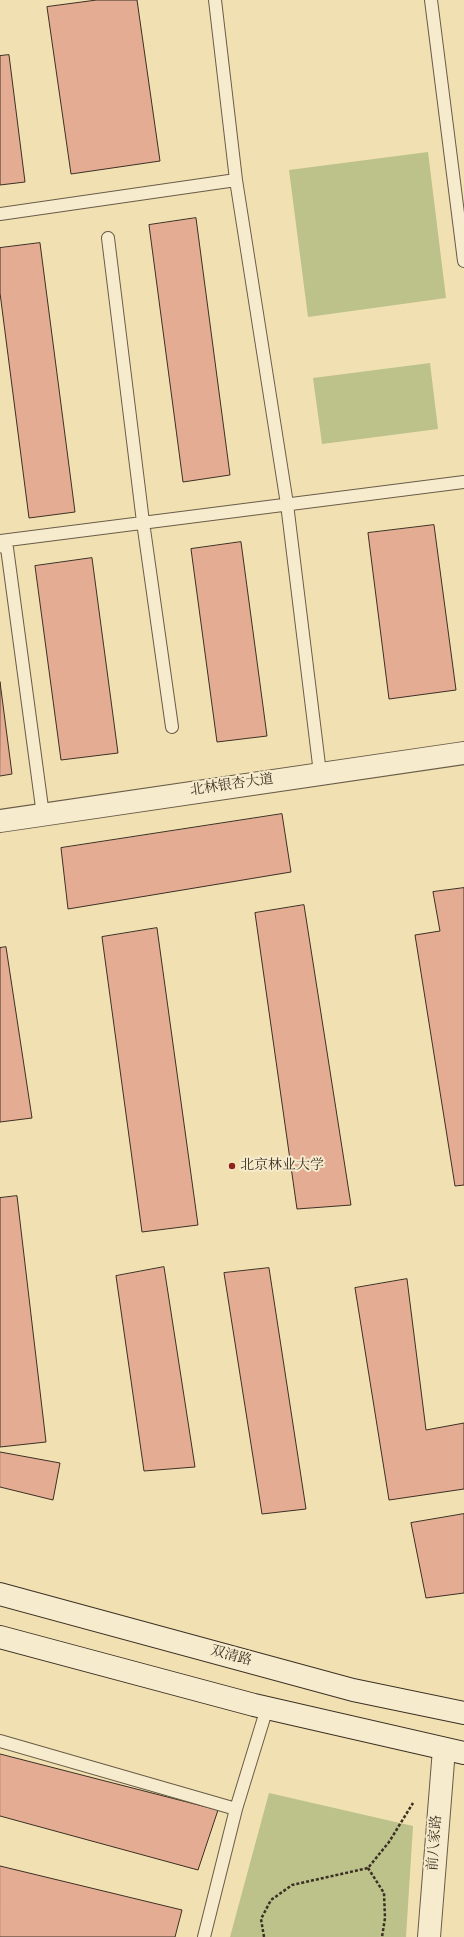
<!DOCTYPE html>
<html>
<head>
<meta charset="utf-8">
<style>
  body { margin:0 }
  canvas { display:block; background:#f1e0b1 }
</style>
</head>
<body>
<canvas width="464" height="1937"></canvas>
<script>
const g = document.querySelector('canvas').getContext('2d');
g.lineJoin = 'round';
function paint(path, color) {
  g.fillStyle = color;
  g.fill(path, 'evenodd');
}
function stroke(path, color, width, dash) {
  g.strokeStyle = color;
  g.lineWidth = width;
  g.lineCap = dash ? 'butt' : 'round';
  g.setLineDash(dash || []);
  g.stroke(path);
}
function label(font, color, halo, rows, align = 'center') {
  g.font = font + ' Vollkorn,"Noto Serif SC",serif';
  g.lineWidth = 4;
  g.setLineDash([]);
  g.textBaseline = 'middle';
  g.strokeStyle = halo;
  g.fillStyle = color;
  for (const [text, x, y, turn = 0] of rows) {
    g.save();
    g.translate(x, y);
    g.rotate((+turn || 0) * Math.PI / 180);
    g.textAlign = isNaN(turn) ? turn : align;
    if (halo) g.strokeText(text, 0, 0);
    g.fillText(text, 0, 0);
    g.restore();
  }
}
paint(new Path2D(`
  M428,152l18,146 -138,19 -19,-147z
  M430,363l8,66 -116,15 -9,-66z
  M269,1793l144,33 -7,111h-176z`), '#bcc28a');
const building = new Path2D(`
  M97,0h40l23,161 -89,13 -24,-167z
  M9,55l16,127 -25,3v-129z
  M196,218l34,257 -47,7 -34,-257z
  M40,243l35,269 -46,6 -29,-225v-45z
  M434,525l22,165 -67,9 -21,-166z
  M241,542l26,194 -50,6 -26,-193z
  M92,558l26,195 -57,7 -26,-194z
  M0,682l12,92 -12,2z
  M282,814l9,58 -223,37 -7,-61z
  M464,888v297l-9,1 -40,-251 25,-4 -7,-39z
  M304,905l47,300 -54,4 -42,-296z
  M157,928l41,297 -56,7 -40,-295z
  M6,947l26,171 -32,4v-174z
  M17,1196l29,246 -46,5v-249z
  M164,1267l31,200 -51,4 -28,-195z
  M269,1268l37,241 -44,5 -38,-241z
  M407,1279l19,151 38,-7v66l-75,11 -34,-212z
  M0,1452l60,11 -7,37 -53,-13z
  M464,1514v79l-38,5 -15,-75z
  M0,1754l218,56 -20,60 -198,-54z
  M0,1866l182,44 -7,27h-175z`);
paint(building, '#e4ad93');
stroke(building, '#3c3025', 1);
const service = new Path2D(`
  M215,0l21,180 51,324 33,269
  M431,0l33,261
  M0,214l236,-34
  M108,238l35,284 29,205
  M0,541l464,-59
  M0,546l7,2 36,267
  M0,1741l236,68
  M204,1937l32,-128 31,-101`);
const minor = new Path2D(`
  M0,821l464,-68
  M429,1937l15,-188`);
const secondary = new Path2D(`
  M0,1594l353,96 111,23
  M0,1637l254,68 210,48`);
stroke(service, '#695c48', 14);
stroke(minor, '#695c48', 24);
stroke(secondary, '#3c3025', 24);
stroke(new Path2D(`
  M368,1868l16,25 1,25 -3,19
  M264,1937l-3,-18 10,-19 21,-15 76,-17 21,-26 24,-39`), '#3c3025', 2.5, [3, 2]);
stroke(service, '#f6ebcc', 12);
stroke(minor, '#f6ebcc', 22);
stroke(secondary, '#f6ebcc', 22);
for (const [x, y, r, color] of [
  [232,1166,4,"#8f2418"]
]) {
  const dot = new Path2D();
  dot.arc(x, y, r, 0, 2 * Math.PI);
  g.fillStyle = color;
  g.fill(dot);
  stroke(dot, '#f6ebcc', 1.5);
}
label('14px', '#3c3025', '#f6ebcc', [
  ["北林银杏大道",232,786,-8],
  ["双清路",231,1657,15],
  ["前八家路",436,1843,-86]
]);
label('14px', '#3c3025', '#f6ebcc', [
  ["北京林业大学",240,1166]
], 'left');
</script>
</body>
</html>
